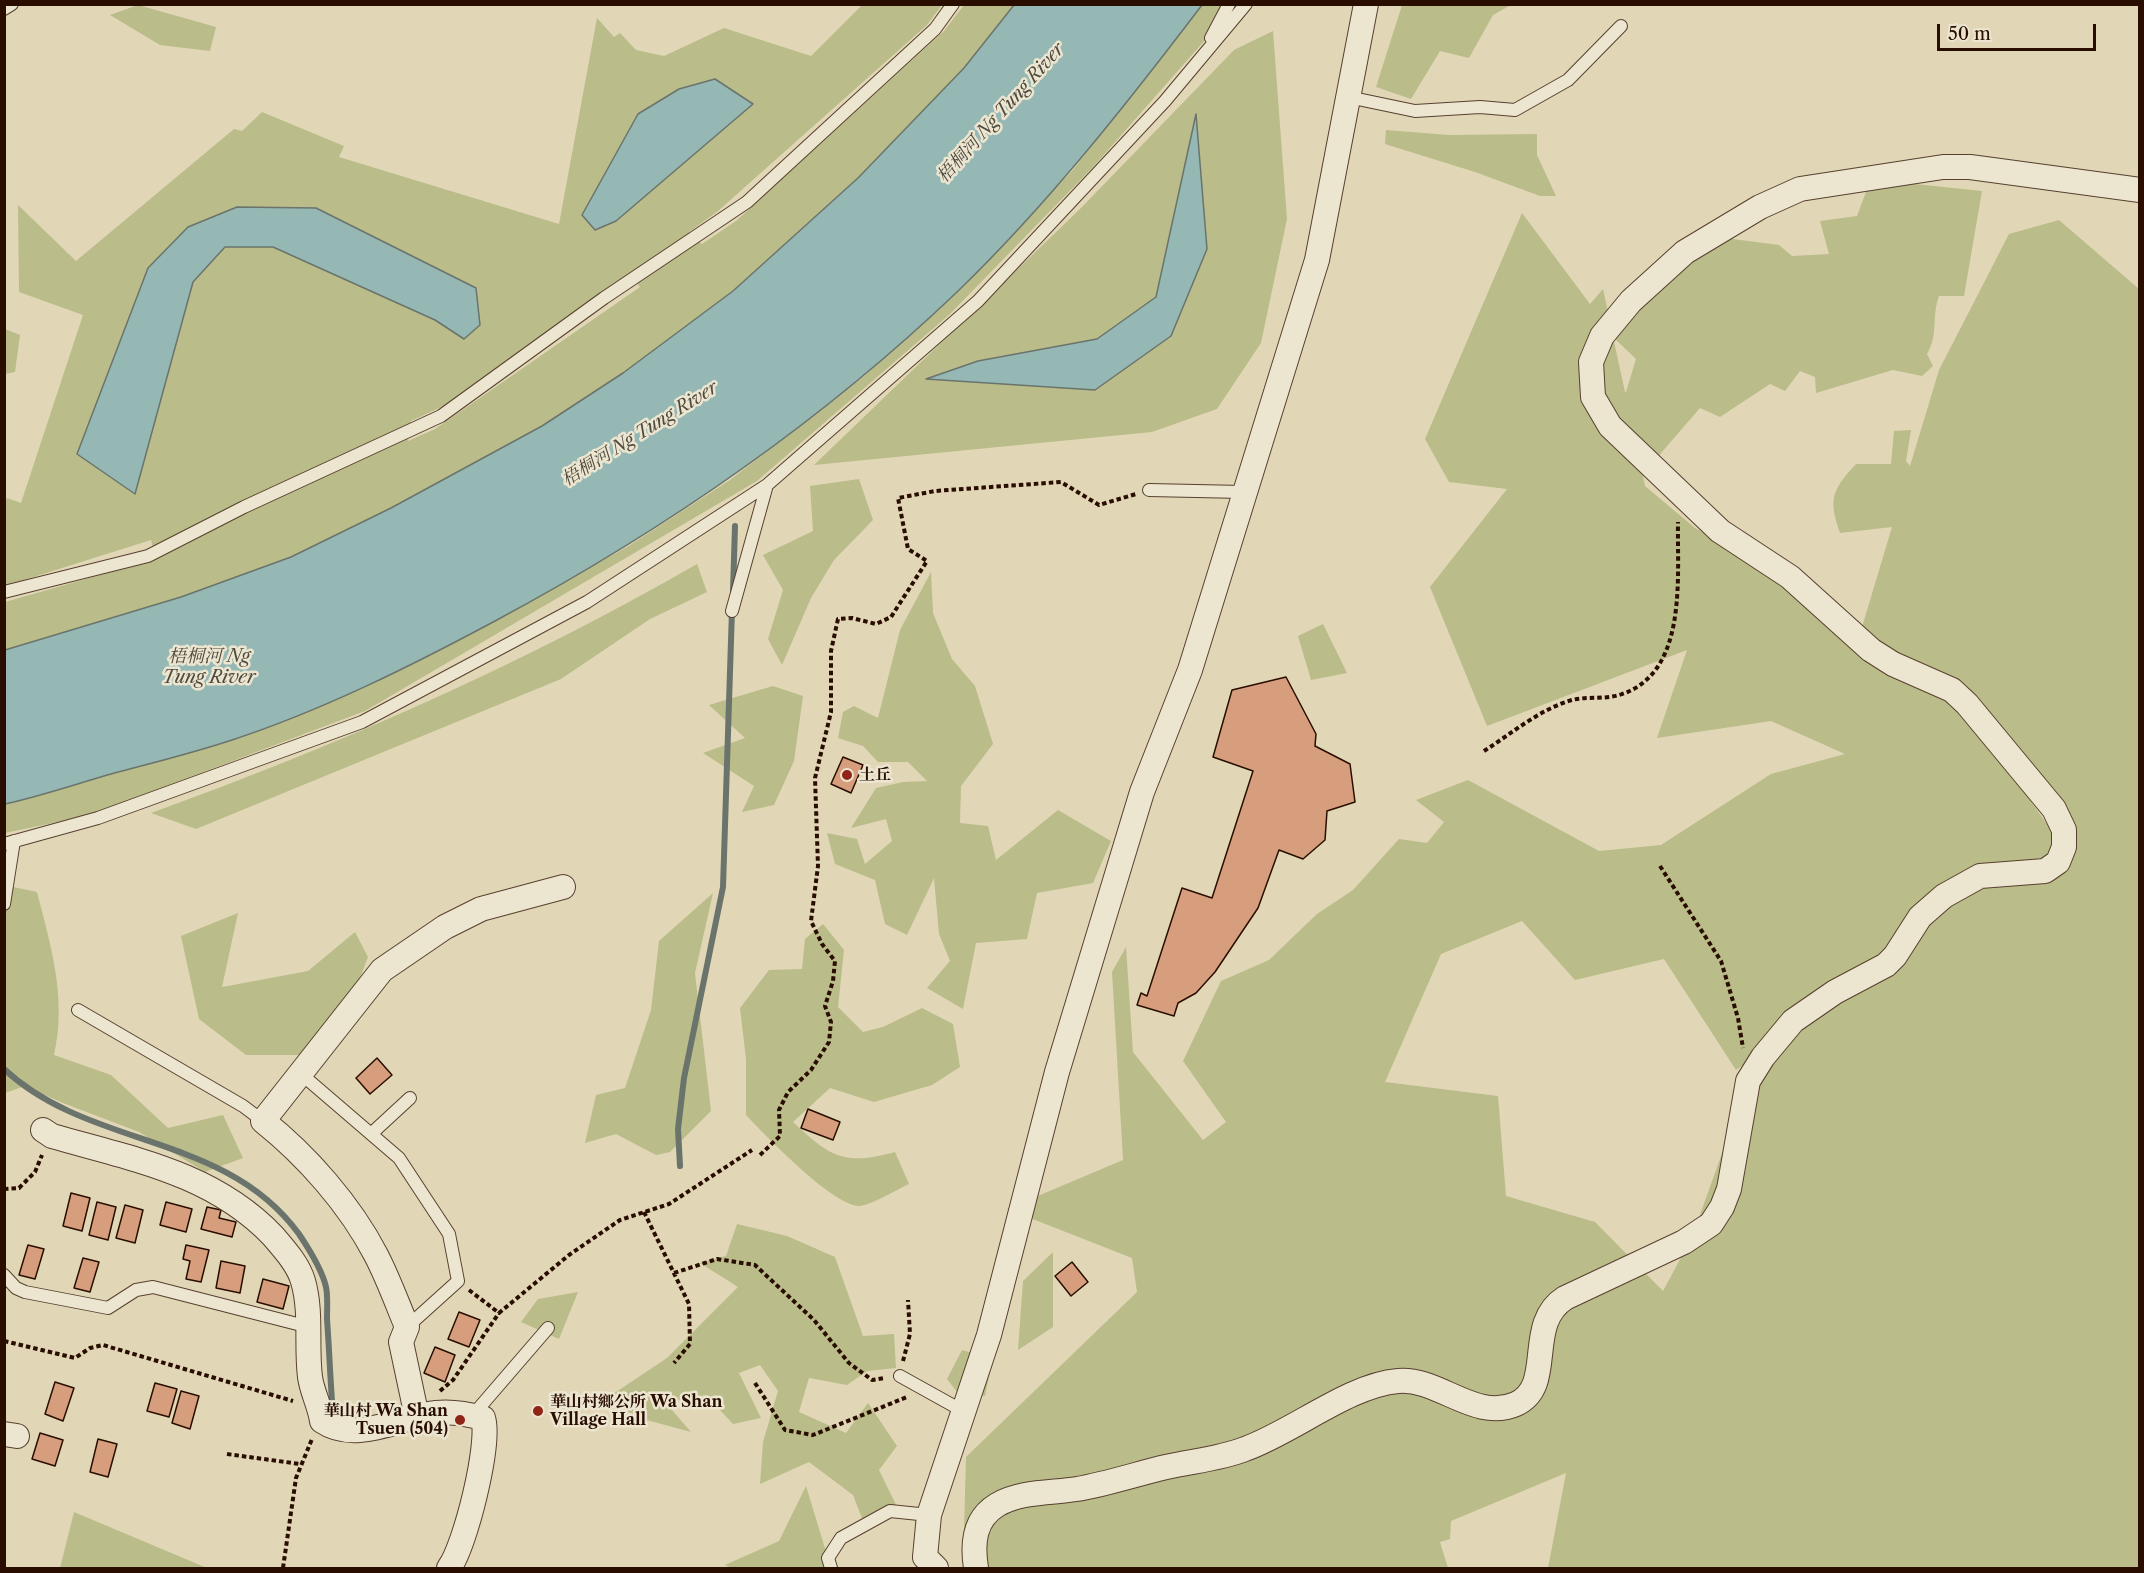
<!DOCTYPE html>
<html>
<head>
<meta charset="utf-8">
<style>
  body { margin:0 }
  #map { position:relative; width:2144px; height:1573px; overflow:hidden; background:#e1d7b7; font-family:"Libre Caslon Text",serif }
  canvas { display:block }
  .frame { position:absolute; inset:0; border:6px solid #290e00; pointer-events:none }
  .scale { position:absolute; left:1937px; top:24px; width:159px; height:27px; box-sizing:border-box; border:3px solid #290e00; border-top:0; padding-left:8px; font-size:18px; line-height:21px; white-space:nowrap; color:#290e00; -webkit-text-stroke:4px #ece5d0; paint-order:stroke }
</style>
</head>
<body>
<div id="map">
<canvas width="2144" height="1573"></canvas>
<div class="frame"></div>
<div class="scale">50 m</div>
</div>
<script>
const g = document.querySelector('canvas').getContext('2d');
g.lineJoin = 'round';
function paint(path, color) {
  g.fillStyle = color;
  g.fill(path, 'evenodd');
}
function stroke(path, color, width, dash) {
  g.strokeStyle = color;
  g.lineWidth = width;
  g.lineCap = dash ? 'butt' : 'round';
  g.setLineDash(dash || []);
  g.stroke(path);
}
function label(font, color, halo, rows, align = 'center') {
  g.font = font + ' "Libre Caslon Text","Noto Serif SC",serif';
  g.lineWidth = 5;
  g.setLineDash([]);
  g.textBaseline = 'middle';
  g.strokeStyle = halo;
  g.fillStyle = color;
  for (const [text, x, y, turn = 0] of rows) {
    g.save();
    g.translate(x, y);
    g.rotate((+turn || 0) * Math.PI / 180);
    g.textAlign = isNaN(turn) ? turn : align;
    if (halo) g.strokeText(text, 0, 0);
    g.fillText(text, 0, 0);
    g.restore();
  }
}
paint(new Path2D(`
  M138,5l78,22 -6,24 -50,-6 -50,-30z
  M862,5h80l-15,20 -209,186 -29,21 13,12 34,-23 208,-190 20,-26h50l-50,63 -106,110 -125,113 -110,82 -81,53 -151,82 -100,49 -110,40 -176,53v-48l151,-43 -5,-19 -146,46v-84l2,-4 14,5 62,-188 -64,-23 -1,-87 58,56 158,-132 8,2 20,-19 82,34 -5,11 220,67 38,-206 17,19 6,-4 16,17 28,6 60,-28 87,28zM630,275l10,12 -205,142 -27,12 3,-20 43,-20z
  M1202,5h34l-142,161 -144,148 -193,167 -392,230 -278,105 -82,17 -1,-29 228,-64 128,-51 88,-43 179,-99 103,-67 133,-103 96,-87 113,-119z
  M1402,5v-1l109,1 -18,10 -24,43 -29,-7 -29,48 -35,-12z
  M1273,31l14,188 -26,124 -44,66 -65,23 -338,33 266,-256 154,-159z
  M1386,130l63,5 88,-1v21l19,41h-16l-65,-24 -90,-28z
  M1869,184h46l67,7 -18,105h-25c-8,22 0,37 -12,58l6,12 -11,10 -29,-6 -77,23 -1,-16 -15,-6 -15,20 -15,-7 -50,33 -20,-9 -45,52 -19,-18 9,44 50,42 95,49 72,50 30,-100 -52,6c-12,-34 -8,-43 16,-69h35l3,-33 17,-1 -5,31 4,5 29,-96 70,-136 50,-14 80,69v1279h-591l18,-95 -115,48 -1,18 -10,3 8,26h-485l3,-111 171,-165 -5,-34 -125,-49 116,-49 -11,-188 14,-25 7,105 70,88 23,-18 -43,-61 38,-80 48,-21 48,-46 36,-24 46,-51 28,4 17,-21 -28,-22 52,-20 131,71 62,-6 110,-71 74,-20 -74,-33 -114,17 30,-88 -200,76 -57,-139 77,-98 -58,-7 -24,-43 97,-226 68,91 13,-15 10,46 45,-48 67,-49 54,7 13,11 37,-2 -9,-33 37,-5zM1613,337l23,22 -10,33h-1zM1973,720l17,11 65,102 -1,1zM2062,848l-17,23 -35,2zM1522,921l53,59 89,-21 72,111 51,-36 -39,47 -56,156 -29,54 -68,-69 -89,-26 -8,-100 -113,-14 56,-128z
  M5,329l15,6 -5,37 -10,2z
  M859,479l14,41 -39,40 -23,38 -29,67 -14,-26 15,-49 -20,-35 50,-24 -3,-45z
  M697,564l10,28 -57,27 -89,60 -365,150 -45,-16c188,-68 373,-149 546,-249z
  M931,572l2,41 19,46 23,27 18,58 -32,42 -1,37 28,3 8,34 62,-50 53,31 -18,42 -56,10 -10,46 -51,4 -13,66 -36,-21 23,-27 -11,-27 -5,-56 -27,57 -22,-11 -10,-44 -40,-16 -8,-31 30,6 8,25 27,-23 -6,-22 -35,9 25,-40 27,-6 24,-1 -19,-19h-30l-15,-16 -25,-8 5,-26 11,-6 24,12 22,-88z
  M1323,624l24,49 -36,7 -13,-44z
  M773,686l30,10 -9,65 -20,44 -32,7 12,-26 -51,-33 42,-15 -36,-33z
  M4,885l33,7c14,55 30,106 17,163l57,20 57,53 55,-13 20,43 -38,14 -66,-40 -76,-29 -38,-17 -20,7z
  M713,893l-18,80 16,138 -41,41 -14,3 -40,-21 -31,9 11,-48 29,-7 26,-78 8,-69z
  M238,913l-16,74 86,-16 47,-39 13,25 -38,98h-84l-47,-36 -18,-83z
  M823,924l21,26 -6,57 25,25 20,-5 39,-19 31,16 7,43 -28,18 -58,17 -44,-14 -37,34c37,35 51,44 102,30l14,32c-11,5 -41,23 -51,22 -28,-3 -92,-70 -112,-91v-56l-6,-51 29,-38 33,-1 3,-30z
  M737,1224l50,12 48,21 28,79 31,-2 2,34 -29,3 -20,14 -38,-7 -10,34 47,21 22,-30 29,43 -18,24 22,45 -36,11 -12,-31 -44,-33 -49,22 3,-42 15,-51 -18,-26 -21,8 22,45 -28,6 -27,-29 -41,7 26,30 -48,-13 -39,-19 63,-42 71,-71 -38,-24 26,-7z
  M1053,1252v75l-35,23 5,-69z
  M578,1292l-19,47 -38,-17 17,-23z
  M962,1350l31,9 -8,37 -28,-4 -10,-13z
  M806,1486l25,82h-100l-6,-3 54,-24z
  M74,1512l133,56h-147z`), '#babc89');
const water = new Path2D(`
  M1014,5h188c-76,100 -154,199 -245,287 -138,132 -294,239 -462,329 -84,45 -172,89 -263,119 -39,13 -80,23 -121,34 -35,10 -70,22 -106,30v-154l176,-53 110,-40 100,-49 151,-82 81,-53 110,-82 125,-113 106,-110z
  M715,79l38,25 -137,117 -21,9 -13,-15 56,-101 41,-25z
  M1196,114l11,135 -36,87 -76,54 -169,-11 52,-18 119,-22 59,-42z
  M237,207l79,1 160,80 4,37 -16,14 -29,-19 -162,-73h-48l-32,35 -58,212 -58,-40 71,-186 40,-41z`);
paint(water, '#95b8b4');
stroke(water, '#6a746c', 1.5);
stroke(new Path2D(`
  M733,591l2,-65
  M4,1069c87,81 221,63 295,165 10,15 23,35 27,53 2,9 1,21 1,32 2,27 3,54 5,82
  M680,1166l-2,-37 6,-51 39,-191 9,-277`), '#6a746c', 6);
const building = new Path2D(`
  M1286,677l30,57 -1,12 35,18 5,38 -28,9 -2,29 -22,19 -24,-9 -21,58 -43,64 -19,21 -18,10 -4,13 -37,-11 4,-12 6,3 35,-108 30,10 41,-127 -40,-14 19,-67z
  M843,757l20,8 -12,28 -20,-9z
  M377,1058l15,17 -22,19 -14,-16z
  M808,1109l32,13 -7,18 -32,-12z
  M71,1193l19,5 -8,33 -19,-5z
  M97,1202l19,5 -8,33 -19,-5z
  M166,1202l26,7 -6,23 -26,-7z
  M125,1205l18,5 -8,33 -19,-5z
  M207,1207l14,3 -2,8 17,4 -4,15 -31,-8z
  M28,1245l16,4 -9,30 -16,-4z
  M186,1245l23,5 -8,32 -15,-3 4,-18 -7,-2z
  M83,1258l16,4 -9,30 -16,-4z
  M221,1261l24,5 -5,27 -24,-5z
  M1072,1262l16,20 -17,14 -16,-20z
  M263,1279l26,7 -6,23 -26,-7z
  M459,1312l21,8 -11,27 -21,-8z
  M435,1347l20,8 -10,27 -21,-9z
  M55,1382l19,6 -11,33 -18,-7z
  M155,1383l22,6 -8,28 -22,-6z
  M181,1391l18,5 -9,33 -18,-6z
  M40,1433l23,7 -8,26 -23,-7z
  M98,1439l19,5 -9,33 -18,-5z`);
paint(building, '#d69e7d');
stroke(building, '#290e00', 1.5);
const service = new Path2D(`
  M4,9l8,-5
  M1211,38l18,-34
  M1348,97l67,14 65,-4 35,3 53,-30 53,-54
  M1149,490l94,2
  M4,592l144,-36 96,-49 197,-91 163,-118 143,-96 188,-173 18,-25
  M732,611l35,-126
  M4,844l94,-26 264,-96 225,-120 180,-117 211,-184 187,-200 81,-97
  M4,904l10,-63
  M78,1010l165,96 20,15
  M300,1073l99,85 50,76 9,47 -51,46
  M371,1134l39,-36
  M4,1275l12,13 9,4 83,16 28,-18 17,-3 156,40
  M900,1376l63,35
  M473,1415l75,-87
  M831,1568l-3,-10 13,-20 49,-27 39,4`);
const minor = new Path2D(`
  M43,1130l9,6c80,23 161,37 221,100 11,13 25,28 30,45 9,31 3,65 7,96 2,15 10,29 12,44 34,23 77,-4 114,-8 16,-2 32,1 47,5 8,25 -18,129 -34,150
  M417,1417l-16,-75 6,-15c-10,-24 -19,-49 -31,-72 -26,-50 -69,-99 -113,-134l119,-151 63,-43 36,-18 82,-22
  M4,1434l13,2
  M936,1568l-11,-11 4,-42 60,-180 68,-263 85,-280 48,-122 127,-410 49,-256
  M976,1568c-4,-25 -2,-49 21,-63 24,-14 55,-12 80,-16 30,-5 59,-15 89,-22 26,-6 54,-8 79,-18 48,-17 104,-64 153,-68 40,-4 77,41 118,23 40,-18 8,-80 49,-106l119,-56 27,-18 11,-17 7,-18 19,-108 15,-24 30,-36 42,-29 51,-27 9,-9 25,-39 24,-21 36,-20 65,-5 13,-9 6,-15v-17l-10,-21 -87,-105 -15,-14 -59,-26 -22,-14 -81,-73 -70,-46 -110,-105 -17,-29 -2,-35 11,-26 29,-35 54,-49 75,-45 40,-18 143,-22h27l170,23`);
stroke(service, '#57402e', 14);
stroke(minor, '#57402e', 26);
stroke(new Path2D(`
  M1484,751c27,-17 56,-42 88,-51 16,-4 34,0 50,-6 66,-22 55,-117 56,-172
  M1660,866l61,95 17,57 5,30
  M760,1155l20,-19 -1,-26 9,-18 23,-22 18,-28 2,-20 -6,-16 8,-25 2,-20 -13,-17 -11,-23 7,-55 -3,-88 16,-66v-61l7,-32 14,-1 24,6 15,-7 36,-56 -19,-12 -10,-51 37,-7 126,-9 38,23 37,-11
  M4,1189l15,-1 16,-16 7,-17
  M644,1212l45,92 1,40 -16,19
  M674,1273l43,-14 38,6 59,55 35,43 23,17 12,-2
  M469,1290l30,23 70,-58 51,-35 49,-16 83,-54
  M4,1341l71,17 15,-10 13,-3 190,56
  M903,1361l7,-27 -2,-34
  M755,1383l30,47 28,5 94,-38
  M440,1391l13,-11 46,-67
  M227,1454l73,10
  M283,1568l13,-90 16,-39`), '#290e00', 4, [4.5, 3]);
stroke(service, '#ece5d0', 12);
stroke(minor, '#ece5d0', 24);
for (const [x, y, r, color] of [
  [847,775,6,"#8f2418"],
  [538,1411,6,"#8f2418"],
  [460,1420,6,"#8f2418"]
]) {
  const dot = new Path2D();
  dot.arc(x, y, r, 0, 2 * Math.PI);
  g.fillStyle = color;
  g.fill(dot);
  stroke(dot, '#ece5d0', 2);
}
label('bold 16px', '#290e00', '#ece5d0', [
  ["土丘",859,775],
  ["華山村鄉公所 Wa Shan",550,1402],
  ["Village Hall",550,1420],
  ["華山村 Wa Shan",448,1411,"right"],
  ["Tsuen (504)",448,1429,"right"]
], 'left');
label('italic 18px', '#4f4a3f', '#ece5d0', [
  ["梧桐河 Ng Tung River",1001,113,-48],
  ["梧桐河 Ng Tung River",640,434,-32],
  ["梧桐河 Ng",209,657],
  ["Tung River",209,678]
]);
</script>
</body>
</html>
